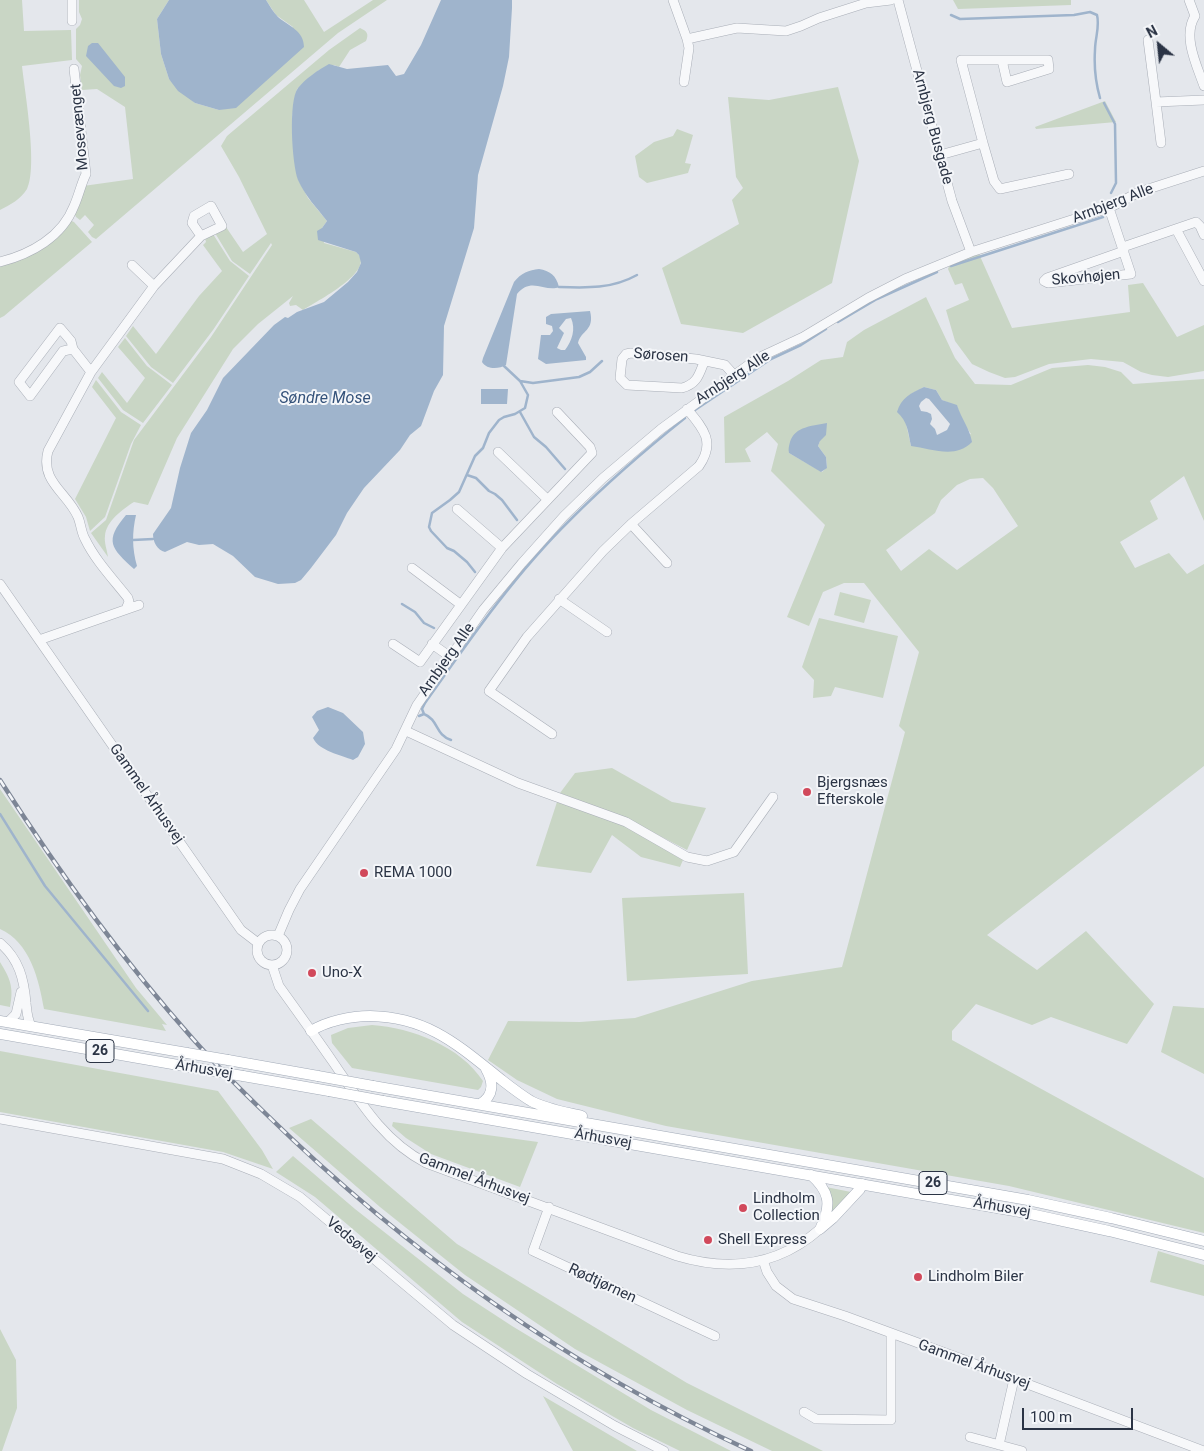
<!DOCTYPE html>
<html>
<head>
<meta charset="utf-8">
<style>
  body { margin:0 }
  #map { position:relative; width:1204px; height:1451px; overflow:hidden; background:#e4e7ec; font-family:Roboto,sans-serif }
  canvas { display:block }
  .north { position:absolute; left:1134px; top:20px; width:50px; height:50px; -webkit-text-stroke:4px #f4f6f9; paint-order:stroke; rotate:332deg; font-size:14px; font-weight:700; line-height:20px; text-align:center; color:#2b3445 }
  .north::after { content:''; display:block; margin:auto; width:18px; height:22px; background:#2b3445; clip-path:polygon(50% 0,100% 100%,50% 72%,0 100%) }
  .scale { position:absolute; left:1022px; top:1408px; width:111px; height:22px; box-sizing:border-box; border:2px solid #2b3445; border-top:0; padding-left:6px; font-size:15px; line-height:18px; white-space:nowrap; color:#2b3445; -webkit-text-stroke:4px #f4f6f9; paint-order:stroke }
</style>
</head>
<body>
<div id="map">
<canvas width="1204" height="1451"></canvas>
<div class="north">N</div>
<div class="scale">100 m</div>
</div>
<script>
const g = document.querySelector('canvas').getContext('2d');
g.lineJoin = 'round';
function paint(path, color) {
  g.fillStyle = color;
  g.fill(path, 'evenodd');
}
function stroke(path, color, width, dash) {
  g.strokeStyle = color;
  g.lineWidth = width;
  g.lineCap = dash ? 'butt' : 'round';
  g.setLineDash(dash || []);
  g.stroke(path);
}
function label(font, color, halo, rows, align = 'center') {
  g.font = font + ' Roboto,sans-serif';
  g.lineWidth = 4;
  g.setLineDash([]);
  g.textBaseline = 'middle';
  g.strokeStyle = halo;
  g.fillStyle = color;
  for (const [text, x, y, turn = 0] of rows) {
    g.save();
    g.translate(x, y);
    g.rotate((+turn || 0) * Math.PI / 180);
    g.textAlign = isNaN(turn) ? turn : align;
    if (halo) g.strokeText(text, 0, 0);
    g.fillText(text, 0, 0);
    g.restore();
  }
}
paint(new Path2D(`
  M0,0h22l2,31 47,-1 1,30 -50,6c3,27 16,101 5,123 -6,10 -17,16 -27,21z
  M79,0h90l-12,19 4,35 8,25 26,24 24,7 74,-83 -17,-12 -10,-15h38l20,32 49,-32h14l-49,33 -242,206 -4,-2 -4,-5 6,-7 -9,-10 -5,5 -4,-3 -2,-4 9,-27 50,-7 -8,-72 -28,-18 -15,1 -2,-15 2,-9 -6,-7v-30l4,-4 2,-6 -3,-7z
  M953,0h118v5l-113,4z
  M360,28c7,3 9,6 6,13l-16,9 -11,17 -5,-2 -15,5 -22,19 -5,28 6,62 10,19 19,23 -5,7 2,15 32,9c23,18 -41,50 -53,58l-7,-5 -6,1 -1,-3 4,-7 -35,28 -25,25 -56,89 -29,67 -14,-3c-11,7 -28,19 -29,34 -1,6 2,14 3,21l-17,-24 15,-13 28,-80 77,-103 61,-92 -1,-2 -21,31 -18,-13 -17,-28 11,-6 17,25 24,-18 -28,-57 -18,-31 6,-10 102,-86z
  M838,87l21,74 -27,122 -89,50 -62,-9 -19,-56 77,-44 -7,-24 11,-12 -7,-11 -8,-80 41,3z
  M1105,101l11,21 -80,7 -1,-2z
  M677,129l16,6 -8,28 6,1 -3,9 -41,10 -8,-6 -4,-21 19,-14 19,-6z
  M69,220l5,2 18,20 -88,74 -4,2v-54l12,-2z
  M213,234l17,27 19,15 -36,54 -40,53 -22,-16 -25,-31 7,-10 23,28 43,-58 23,-25 -19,-26 3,-3 -1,-4z
  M979,254l33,74 118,-16 -2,-27 15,-2 34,54 27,-12v46l-36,6 -16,-2 -11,-3 -18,-10 -32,-3 -42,5 -34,13 -10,1 -16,-6 -17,-8 -17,-23 -9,-31 23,-10 -7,-17 -7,2 -7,-16 2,-5z
  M926,297l29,61 20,26 36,1 41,-17 36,-3 17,2 16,5 12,12 71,-5v142l-20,-45 -34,25 8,18 -38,23 15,26 34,-15 18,21 17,-10v202l-217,169 50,35 49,-39 68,73 -27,40 -76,-27 -19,8 -56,-21 -24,27v9l252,138v55l-195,-47 -343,-60 -109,-27 -40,-19 -29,-20 20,-39 72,1 55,-4 117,-37 90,-14 63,-235 -6,-6 20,-74 -55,-69h-20l-21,9 -14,34 -22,-9 38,-92 -54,-54 7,-27 -11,-12 -22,17 6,13 -26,1 -1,-46 64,-36 33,-21 22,-3 4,-15 17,-12zM924,387l12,3 6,10 15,6 5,15 9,13 -60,12 -6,-27 6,-25zM820,441l-2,5 8,11 1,10 -5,5 -33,-19zM983,478l10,10 25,38 -61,44 -28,-21 -28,22 -15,-21 49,-37 6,-13 16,-15 13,-6z
  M125,338l22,28 25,19 -29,38 -20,-13 -25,-32 4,-6 25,31 18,-25 -27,-31z
  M96,380l25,32 20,13 -10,19 -26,73 -15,14 -4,-14 -11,-18 41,-81 -24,-31z
  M840,592l31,8 -7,23 -30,-8z
  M819,618l79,18 -15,62 -48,-11 -4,9 -18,2 1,-18 -12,-13z
  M612,768l60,34 34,6 -19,42 -60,-31 -67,-26 15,-20z
  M0,789l136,199 31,37 -5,-1 4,7 -122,-22c-5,-29 -14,-67 -44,-80z
  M557,802l67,23 59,35 -3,7 -39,-10 -29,-22 -21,38 -55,-7z
  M744,893l4,81 -121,7 -5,-83z
  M0,962c10,16 14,25 10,45l-10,-2z
  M1173,1006l31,2v66l-43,-22z
  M372,1025c40,3 88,21 111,56l-2,6 -3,3 -126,-22 -20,-25 -1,-8 17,-7z
  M0,1051l218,40 44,59 11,19 -50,-17 -223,-40z
  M311,1119l146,125 230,139 136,68h-51l-85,-41 -112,-61 -110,-74 -85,-68 -91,-79z
  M393,1122l145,20 -18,45 -89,-33 -25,-16 -14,-12z
  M293,1156l62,53 108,85 49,32 139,84 80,41h-51l-47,-23 -76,-44 -95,-62 -147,-125 -39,-25z
  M826,1187l25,5 -21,23z
  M1158,1251l46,14v31l-54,-14z
  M0,1329l16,31 1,48 -15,43h-2z
  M543,1396l94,55h-64z`), '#c9d6c5');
paint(new Path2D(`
  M169,0h97c4,6 7,12 12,17 11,9 26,14 26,30l-68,61 -17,2 -24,-7 -17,-12 -9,-12 -8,-25 -4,-35z
  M441,0h71v8l-3,49 -6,29 -25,89 -4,53 -30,98 -1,49 -9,16 -13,35 -11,9 -10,15 -36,38 -17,25 -11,22 -25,33 -10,12 -6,3 -17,1 -23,-7 -22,-21 -20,-12 -14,1 -12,-3 -22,10c-8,-2 -12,-10 -12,-18l18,-26 9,-40 11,-35 16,-23 16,-32 51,-53 11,-8 3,1 9,-6 27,-10 24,-20 9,-10 4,-9 -2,-8 -3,-3 -38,-12 -1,-9 5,-3 5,-7c-10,-13 -22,-25 -29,-41 -6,-16 -10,-79 0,-92 7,-9 20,-18 31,-24l18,5 41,-4 8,11 8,-2 17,-29z
  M92,43h6l27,34v9l-4,2 -7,-2 -28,-30 2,-10z
  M539,269c11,2 17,6 20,18 -13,6 -28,-11 -42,7l-11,71c-7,4 -19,5 -24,-3l1,-4 31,-76c7,-9 15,-12 25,-13z
  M590,311c5,20 -9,19 -12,32l8,14v3l-40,4 -8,-5 3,-24h9l3,-4 -1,-5 -6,-2v-7l5,-3zM571,318c5,11 1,23 -6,32h-4l-4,-2 7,-15 -5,-5 7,-9z
  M924,387l12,3 6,10 15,5c4,13 13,24 15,37 -16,17 -40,7 -61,4 -3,-14 -3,-24 -14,-34 4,-14 14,-19 27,-25zM926,398l3,1 21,25 -3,6 -10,5 -2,-6 -5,-5 2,-5 -1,-5 -4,-2 -6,-1 -2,-5 2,-4z
  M481,389h27l-1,15h-26z
  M827,423l-1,12 -6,6 -2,5 8,11 1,11 -6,4 -32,-19c-1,-4 0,-7 1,-11 5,-16 23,-16 37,-19z
  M126,515h10c-4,18 -4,33 1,51l-3,3c-23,-21 -30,-28 -8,-54z
  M328,707l15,6 20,19 2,12 -7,13 -5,3c-12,-5 -34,-9 -40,-22l6,-8 -7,-13 5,-6z`), '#9fb4cc');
stroke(new Path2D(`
  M951,15l9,4 114,-4 16,-3 7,3c3,12 -2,23 -2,35 -1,15 1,34 5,48
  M1104,103l11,21 1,59 -5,10
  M951,266l152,-49
  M559,287c28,1 53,2 78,-12
  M838,322l39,-23 60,-27
  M504,366l16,15 13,2 46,-6 11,-5 12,-11
  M695,410l76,-51 30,-14 25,-16
  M520,412l14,25 12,10 19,22
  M467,475l9,3 13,13 6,3 7,6 15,20
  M133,540l20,-1
  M475,572l-8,-10 -13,-11 -7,-3 -16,-17 -2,-4 3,-14 18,-13 9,-8 16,-36 8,-8 6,-15 10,-13 5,-3 11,-3 10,-6 3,-13 -8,-14
  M402,604l13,8 9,11 10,5
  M424,714c15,6 11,21 27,26
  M419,716l5,-2 -2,-5 3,-6c45,-64 90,-129 146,-184 36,-36 74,-69 114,-101
  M0,814l45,72 103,125`), '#9fb4cc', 2.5);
const minor = new Path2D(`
  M72,0v21
  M673,0l14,39 50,-11 49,3 15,-5 18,-8 47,-15 25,-3
  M898,0l54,201 19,51
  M1189,0l6,16c-13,20 2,50 9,70
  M1148,40l8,62 48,-2
  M684,82l5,-34 -2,-9
  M1156,102l5,41
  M983,143l11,38 6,8 69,-15
  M940,155l43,-12 -22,-83h87l1,9 -42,13 -5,-22
  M1109,208l22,66 -83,9 -4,-2 3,-3 77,-27
  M1176,229l28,52
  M1123,247l73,-25 4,4 4,9
  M0,262c31,-8 62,-25 74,-56 5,-11 7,-22 12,-32l-12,-105
  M132,265l22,21
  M73,349l-10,2 -33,45 -11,-14 41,-54 11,13 2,8 18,23
  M704,362c-5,13 -7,22 -22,26l-55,-3 -7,-7 2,-19 4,-5 5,-1 65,6 29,6 9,10
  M498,452l49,47
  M457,509l45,39
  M631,524l36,39
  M412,568l48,36
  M0,584l241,346 17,13
  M559,599l48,33
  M126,609l3,-7 -1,-4c-15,-19 -33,-38 -43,-59 -4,-7 -4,-15 -7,-22 -11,-25 -38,-35 -30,-66l43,-79 63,-86 47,-50 21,-10 -11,-20 -17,10 -2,7 9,13
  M39,640l100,-35
  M393,644l27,18 82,-114 90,-95 -2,-6 -33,-35
  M432,644l17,12
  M406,731l112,52 108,39 61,35 20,4 27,-9 39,-55
  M552,734l-63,-43 38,-54 76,-86 28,-27 68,-58c17,-24 4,-38 -12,-57
  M257 950a15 15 0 1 1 30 0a15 15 0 1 1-30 0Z
  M278,936l11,-26 11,-21 96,-140 21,-44 66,-95 39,-47 42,-47 39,-38 58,-49 97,-71 45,-21 65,-39 37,-19 66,-27 138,-44 30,-16 65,-21
  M0,943c19,16 24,36 26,60 1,9 1,15 5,23
  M272,965l7,21c18,25 36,50 54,76 26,38 50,79 93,101l251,93c53,16 101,10 143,-27
  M8,1022l8,-8 5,-22
  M0,1119l223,40 38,15 39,23 153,128 74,49 88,52 49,25
  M549,1207l-16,44 182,85
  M763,1260l4,12 9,14 17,13 52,17 114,42 245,93
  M804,1412l12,7 75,1v-86
  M970,1437l52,14
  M999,1445l15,-66`);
const major = new Path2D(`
  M0,1021l187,32
  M311,1031c16,-10 40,-15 59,-15 59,1 89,30 133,65 9,7 18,14 28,20 15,8 34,11 51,15
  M0,1034l201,35
  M228,1060l90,16
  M243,1076l86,15
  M373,1086l655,114 83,18 93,23
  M383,1101l643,112 83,18 95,24
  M480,1104c14,-8 14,-21 6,-35
  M811,1175c18,16 21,29 10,52
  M820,1229l13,-11 27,-29 2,-5`);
stroke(minor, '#a9aeb7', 10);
stroke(major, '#a3abb8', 11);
stroke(minor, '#f7f8fa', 9);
stroke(major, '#fff', 10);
const rail = new Path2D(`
  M0,780c58,91 121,178 193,259 23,26 47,50 72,74 141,138 306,256 486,338`);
stroke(rail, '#7d8696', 4.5);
stroke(rail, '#f4f6f9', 2.5, [8]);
const majorBridge = new Path2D(`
  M187,1053l41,7
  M201,1069l42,7
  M318,1076l55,10
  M329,1091l54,10`);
stroke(majorBridge, '#a3abb8', 11, []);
stroke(majorBridge, '#fff', 10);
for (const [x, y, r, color] of [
  [807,792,5,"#d1495b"],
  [364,873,5,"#d1495b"],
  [312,973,5,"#d1495b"],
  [743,1208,5,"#d1495b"],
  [708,1240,5,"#d1495b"],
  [918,1277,5,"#d1495b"]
]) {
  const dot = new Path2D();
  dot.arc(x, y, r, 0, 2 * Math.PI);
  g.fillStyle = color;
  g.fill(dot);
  stroke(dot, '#f4f6f9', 2);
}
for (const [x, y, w] of [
  [100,1051,28],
  [933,1183,28]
]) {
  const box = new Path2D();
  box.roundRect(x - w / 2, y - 11.5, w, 23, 4);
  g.fillStyle = '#f4f6f9';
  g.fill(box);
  stroke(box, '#2b3445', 1);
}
label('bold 14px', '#2b3445', null, [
  ["26",100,1051],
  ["26",933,1183]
]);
label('15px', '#2b3445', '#f4f6f9', [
  ["Mosevænget",80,127,-95],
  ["Arnbjerg Busgade",932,127,75],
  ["Arnbjerg Alle",1113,204,-21],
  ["Skovhøjen",1086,278,-5],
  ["Sørosen",661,356,4],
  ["Arnbjerg Alle",733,378,-33],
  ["Arnbjerg Alle",447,660,-55],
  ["Gammel Århusvej",146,794,55],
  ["Århusvej",204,1070,10],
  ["Århusvej",603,1139,10],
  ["Gammel Århusvej",474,1179,21],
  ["Århusvej",1002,1208,10],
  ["Vedsøvej",351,1240,40],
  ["Rødtjørnen",602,1284,25],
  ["Gammel Århusvej",974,1365,20]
]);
label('15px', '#2b3445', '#f4f6f9', [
  ["Bjergsnæs",817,783],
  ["Efterskole",817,800],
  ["REMA 1000",374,873],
  ["Uno-X",322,973],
  ["Lindholm",753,1199],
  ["Collection",753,1216],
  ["Shell Express",718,1240],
  ["Lindholm Biler",928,1277]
], 'left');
label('italic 16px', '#34527a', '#f4f6f9', [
  ["Søndre Mose",325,399]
]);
</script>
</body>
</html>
